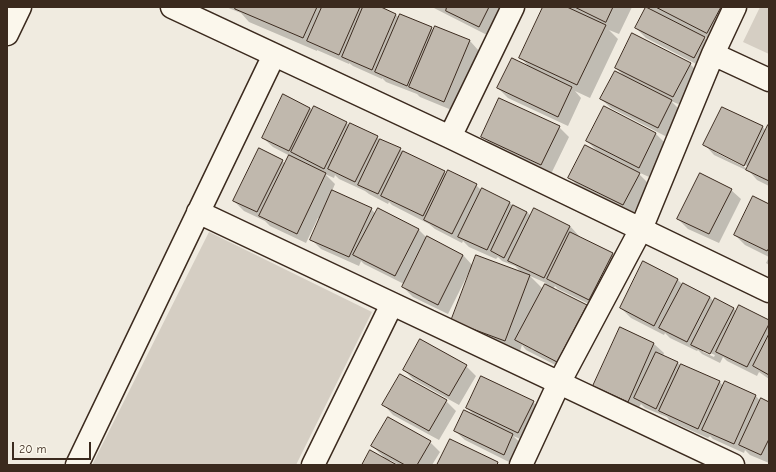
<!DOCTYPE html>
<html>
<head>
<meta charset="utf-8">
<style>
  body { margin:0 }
  #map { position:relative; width:776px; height:472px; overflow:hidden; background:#f0ebe0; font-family:"Comic Neue",sans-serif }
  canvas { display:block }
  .frame { position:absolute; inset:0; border:8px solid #3b2a1e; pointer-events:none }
  .scale { position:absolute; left:12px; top:442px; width:79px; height:18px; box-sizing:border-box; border:2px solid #3b2a1e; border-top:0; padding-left:5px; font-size:12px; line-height:14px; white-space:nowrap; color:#3b2a1e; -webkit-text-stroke:3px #fbf7ec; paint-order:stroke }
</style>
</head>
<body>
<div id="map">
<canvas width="776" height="472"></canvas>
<div class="frame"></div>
<div class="scale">20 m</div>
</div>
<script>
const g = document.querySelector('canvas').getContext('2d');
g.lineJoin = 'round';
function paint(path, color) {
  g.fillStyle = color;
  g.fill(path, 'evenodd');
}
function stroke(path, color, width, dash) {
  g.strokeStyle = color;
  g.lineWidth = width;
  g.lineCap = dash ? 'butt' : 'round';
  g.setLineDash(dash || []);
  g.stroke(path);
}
paint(new Path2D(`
  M760,7h9v47l-26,-12z
  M209,232l163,80 -76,153h-204z`), '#d5cec3');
paint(new Path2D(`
  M226,7h152l18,8 4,3 1,-3 31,13 2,3 2,-4 34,14 9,10 -25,60 -34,-14 -3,-3 -31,-12 -4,-4v1l-29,-13 -4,-3v1l-32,-14v1l-68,-29 -8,-9z
  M432,7h71l-14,29z
  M544,7h88l-13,27 -10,-4 9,9 -28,59 -15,-7 6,7 -13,28 -60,-28 -10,-10 32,-20 -10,-11z
  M649,7h82l-14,36 -14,-7 11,11 -10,21 -58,-30 -10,-10 16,-18z
  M690,64l10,10 -17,32 -12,-5 10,10 -14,26 -56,-29 -10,-9 24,-22 -9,-9z
  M310,108l3,3 33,12 4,3 27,11 4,4 19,8 3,3 41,20 3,3 29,10 6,6 1,-1 27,13 3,3 14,6 4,4 39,10 9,10v1l33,17 10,9 -23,46 -41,-20 -3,-3 -2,3 33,17 10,10 -29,55 -41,-21 -4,-5 -3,9 -67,-33 19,-49h-2l-21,42 -35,-17 -10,-10 1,-3 -40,-20 -3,-3 -2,5 -38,-17 -10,-10 9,-20 -2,-1 -12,25 -36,-17 -5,-5 -21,-10 -10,-10 48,-40 4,3 4,-8 -17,-9 -10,-9zM325,174l9,4 1,-3 4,4 26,12 4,3 19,10 1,-2 3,3 37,19 6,5 27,14 1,-2 6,6 27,12 2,-2 4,4 13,5 6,6 -48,-6 -10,-11 -36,-17 -8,-8 -41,-21 -2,5 -5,-5 -39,-18 3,-7zM530,276l16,7 -3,6z
  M604,108l52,26 10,10 -17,33 -13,-6 13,13 -16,30 -54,-27 -9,-9 30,-24 -13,-13z
  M722,108l41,19 3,4 3,-4v59l-12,-6 -7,-8 -36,-17 -9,-10zM715,150l34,17 -1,2 -33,-17z
  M559,127l10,10 -18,37 -59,-28 -10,-10z
  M731,190l10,9 -22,44 -31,-14 -10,-10z
  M769,205v52l-24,-12 -10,-10z
  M769,257v8l-3,-2z
  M644,262l34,18 4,4 28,13 4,5 19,6 4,4 32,9v58l-10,-7 -2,4 -30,-15 -4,-4 -3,6 -18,-9 -4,-4 -1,1 -27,-13 -5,-5 -1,2 -33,-17 -10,-10zM703,350l12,5 -1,2 -11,-5z
  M620,328l34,16 10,9 -1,3 14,6 4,4 1,-1 38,17 3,4 2,-4 31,14 4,5 9,2v60l-19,-8 -5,-5 -1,3 -31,-14 -3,-3 -2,2 -38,-17 -3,-4 -22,-9 -4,-4 -4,7 -33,-16 -10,-9z
  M466,366l10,10 -17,29 -45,-25 -10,-10z
  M446,401l10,10 -17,29 -46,-25 -9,-10z
  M533,402l10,10 -15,30 -15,-6 10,9 -10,19 -48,-24 -10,-9 21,-14 -9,-9z
  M430,442l10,10 -8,13h-33l-9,-5 -1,2 6,3h-32l23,-6 -14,-13z`), '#0003');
const building = new Path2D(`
  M236,7h81l-14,31 -68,-29z
  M322,7h38l-21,48 -32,-14z
  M363,7h18l15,7 -24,56 -30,-13z
  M447,7h42l-10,20 -33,-16z
  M543,7h24l39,18 -29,60 -58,-27z
  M575,7h38l-7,15z
  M646,7l59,30 -11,21 -59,-30z
  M656,7h65l-14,26z
  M400,14l32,13 -25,59 -32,-14z
  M435,26l35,14 -26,62 -35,-15z
  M632,33l59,30 -18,34 -58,-29z
  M512,58l60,29 -14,30 -61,-29z
  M615,71l57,29 -14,28 -58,-29z
  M283,94l27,14 -21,43 -27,-13z
  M499,98l61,28 -19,39 -60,-28z
  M314,106l33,16 -23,47 -33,-17z
  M604,106l52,27 -17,35 -53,-27z
  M722,107l41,19 -19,40 -41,-21z
  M350,123l28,13 -23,46 -27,-13z
  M768,125l1,1v55l-23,-11z
  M380,139l21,9 -23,46 -20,-9z
  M585,145l55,28 -17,32 -55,-27z
  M259,148l24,12 -26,52 -24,-11z
  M403,151l42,20 -22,45 -42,-20z
  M289,155l37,18 -29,61 -38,-18z
  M448,170l29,14 -25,50 -28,-14z
  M700,173l32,16 -23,45 -32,-15z
  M482,188l28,14 -23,48 -29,-13z
  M332,190l40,18 -23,49 -39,-17z
  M753,196l16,8v44l-2,3 -33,-16z
  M513,205l14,7 -23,46 -13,-7z
  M378,208l41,21 -24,47 -42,-21z
  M534,208l36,18 -26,52 -36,-17z
  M570,232l43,21 -24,47 -42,-21z
  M427,236l36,19 -25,50 -36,-18z
  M476,255l54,20 -25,66 -54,-20z
  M643,261l35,18 -24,47 -34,-18z
  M683,283l27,14 -23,45 -28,-14z
  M545,284l42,21 -30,57 -42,-22z
  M715,298l19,10 -24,46 -19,-9z
  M739,305l30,15v4l-22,43 -31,-15z
  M620,327l34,16 -26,59 -35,-16z
  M769,334v41l-16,-9z
  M420,339l47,26 -18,31 -46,-26z
  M656,352l22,10 -22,47 -22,-11z
  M681,364l39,17 -22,48 -39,-18z
  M400,374l47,26 -18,31 -47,-26z
  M481,376l53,25 -16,32 -52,-25z
  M725,381l31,14 -22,49 -32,-14z
  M761,398l8,4v37l-8,16 -22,-10z
  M464,410l49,24 -9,21 -50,-24z
  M388,417l43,24 -14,24h-12l-34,-19z
  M450,439l48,23 -1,3h-60z
  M370,450l27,15h-35z`);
paint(building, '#c0b8ad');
stroke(building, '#3b2a1e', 1);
const minor = new Path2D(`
  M172,7l278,130 319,154
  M7,34l13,-27
  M713,54l56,26
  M450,137l63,-130
  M198,212l535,253
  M77,465l197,-410
  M313,465l79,-161
  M521,465l38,-82 82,-154 72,-175 22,-47`);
stroke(minor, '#3b2a1e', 25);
stroke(minor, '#fbf7ec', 22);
</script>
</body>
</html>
